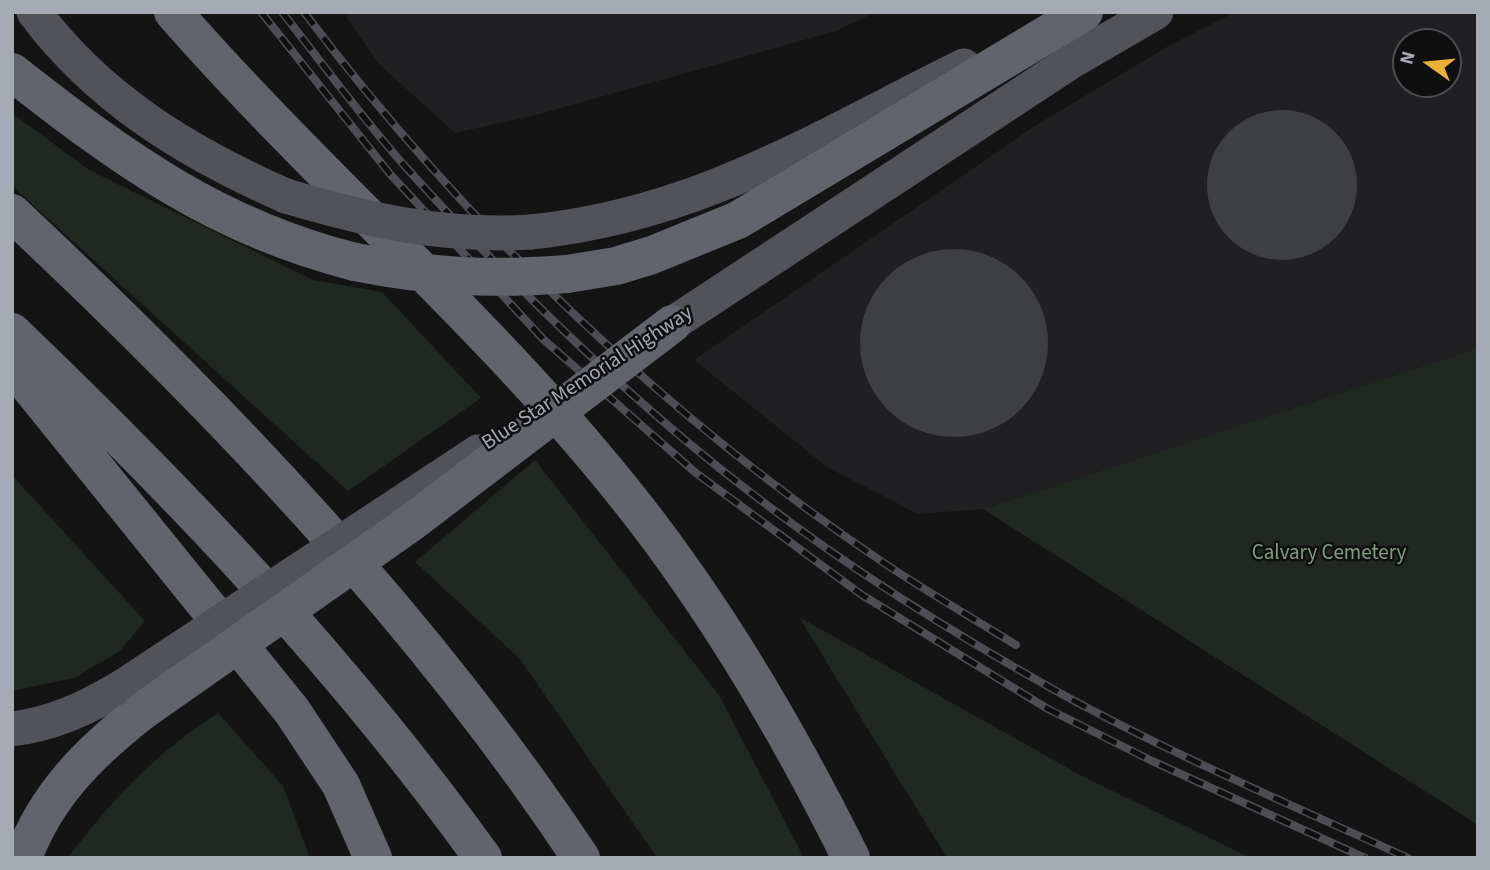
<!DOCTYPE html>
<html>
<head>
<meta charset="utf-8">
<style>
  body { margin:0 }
  #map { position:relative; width:1490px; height:870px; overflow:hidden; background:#141415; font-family:"Source Sans 3",sans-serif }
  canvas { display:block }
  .frame { position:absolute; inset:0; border:14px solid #a6aab5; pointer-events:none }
  .north { position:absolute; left:1392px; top:28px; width:70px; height:70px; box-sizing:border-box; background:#0f0f10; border:2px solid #4b4d52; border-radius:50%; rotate:285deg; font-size:19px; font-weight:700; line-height:28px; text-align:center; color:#a6aab5 }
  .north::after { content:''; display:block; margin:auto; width:24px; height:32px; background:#ebb137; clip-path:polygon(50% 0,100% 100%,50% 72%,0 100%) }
</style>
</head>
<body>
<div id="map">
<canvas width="1490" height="870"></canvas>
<div class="frame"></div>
<div class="north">N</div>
</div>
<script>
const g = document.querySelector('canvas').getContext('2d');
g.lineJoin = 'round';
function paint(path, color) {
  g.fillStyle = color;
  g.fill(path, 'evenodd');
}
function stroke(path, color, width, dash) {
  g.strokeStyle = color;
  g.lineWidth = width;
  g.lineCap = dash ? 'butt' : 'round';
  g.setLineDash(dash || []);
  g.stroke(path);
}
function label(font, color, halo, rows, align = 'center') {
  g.font = font + ' "Source Sans 3",sans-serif';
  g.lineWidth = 5;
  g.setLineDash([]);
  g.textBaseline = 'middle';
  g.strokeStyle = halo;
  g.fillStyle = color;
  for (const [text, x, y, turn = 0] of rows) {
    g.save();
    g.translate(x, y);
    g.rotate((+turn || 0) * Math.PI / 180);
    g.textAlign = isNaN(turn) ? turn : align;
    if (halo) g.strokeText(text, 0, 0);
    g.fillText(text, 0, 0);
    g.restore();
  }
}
paint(new Path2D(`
  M343,12h533l-40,19 -300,84 -81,18 -77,-70z
  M1235,12h243v336l-495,161 -65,5 -91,-47 -133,-107 344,-236 129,-77zM1406,42h42v42h-42z`), '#202022');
paint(new Path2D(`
  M12,113l77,57 224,110 69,12 99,106 -133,93 -336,-305z
  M1478,348v477l-495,-316z
  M535,460l184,235 85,163h-147l-137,-199 -105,-97z
  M12,475l133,146 -25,30 -46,27 -62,13z
  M799,617l285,160 167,81h-304z
  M218,713l65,73 27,72h-242c42,-57 90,-107 150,-145z`), '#202821');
paint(new Path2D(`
  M1207 185a75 75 0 1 1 150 0a75 75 0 1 1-150 0Z
  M860 343a94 94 0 1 1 188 0a94 94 0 1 1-188 0Z`), '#3e3f42');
stroke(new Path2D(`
  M34,12c65,87 154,141 252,184
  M531,232c167,-17 287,-94 433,-166
  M672,324l403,-265 81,-47
  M12,729c41,-5 75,-21 110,-42`), '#515359', 35);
stroke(new Path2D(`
  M173,12c148,169 321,315 460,492 86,109 156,229 218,354
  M12,72c111,87 204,155 343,190
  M12,213c208,195 411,407 569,645
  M567,274l49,-8 36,-11 86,-35 346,-208
  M12,332c173,166 330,331 471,526
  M12,365l280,346 49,74 32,73
  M23,858c23,-63 67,-106 118,-146`), '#61646b', 38);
const rail = new Path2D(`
  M261,12l129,162 154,166 152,133 166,122 186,114 102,51 215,98
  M282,12c40,51 78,103 121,152 108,120 231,241 360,338 93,71 193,133 295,190 113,62 233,113 350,166
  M304,12c159,212 365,408 586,555 41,27 84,52 126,78`);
stroke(rail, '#4c4e53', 8);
stroke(rail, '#0f0f10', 5, [16]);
stroke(new Path2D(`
  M286,196c84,25 157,41 245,36
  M122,687l356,-235`), '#515359', 35);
stroke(new Path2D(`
  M355,262c76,15 135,18 212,12
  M141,712l271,-190 260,-198`), '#61646b', 38);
label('21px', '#a6aab5', '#0f0f10', [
  ["Blue Star Memorial Highway",588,379,-33]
]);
label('21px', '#7ea080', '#0f0f10', [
  ["Calvary Cemetery",1329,554]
]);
</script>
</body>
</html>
